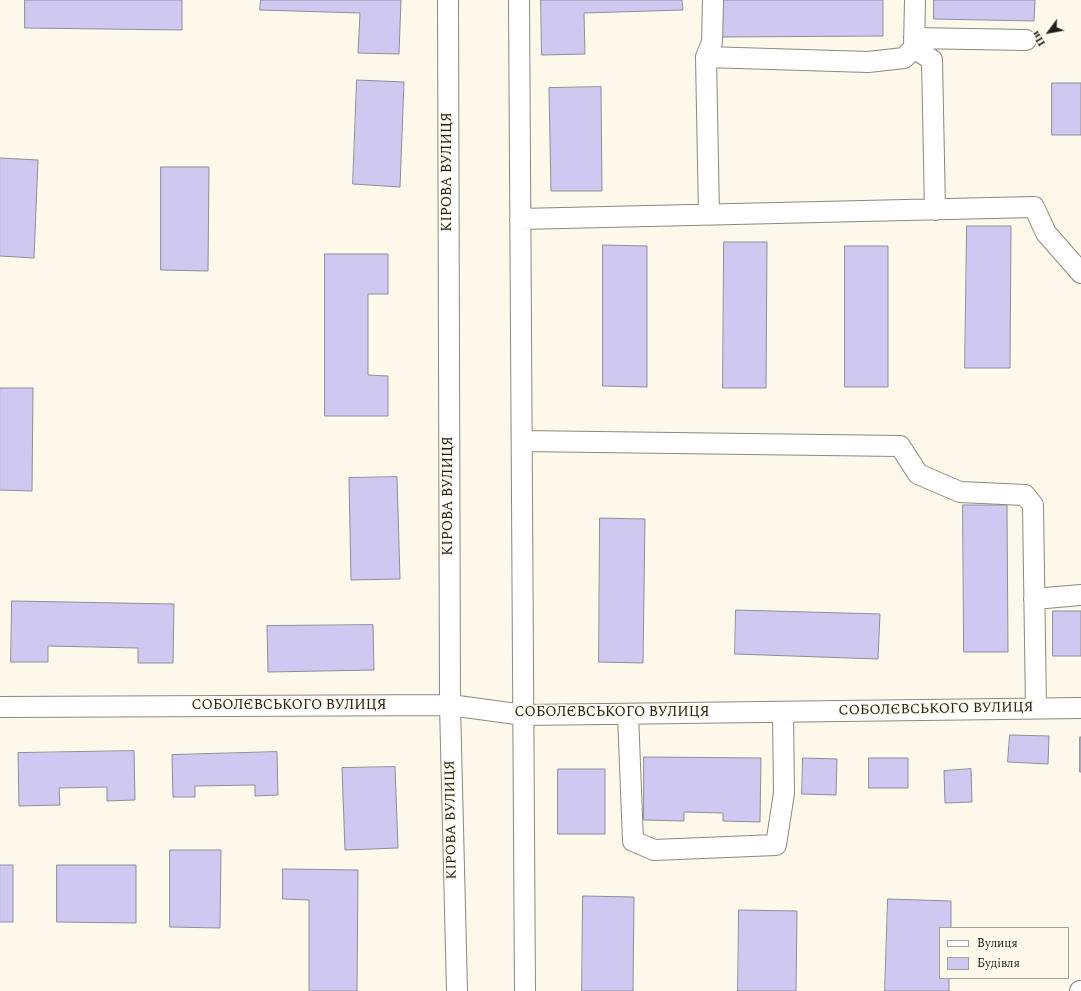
<!DOCTYPE html>
<html>
<head>
<meta charset="utf-8">
<style>
  body { margin:0 }
  #map { position:relative; width:1081px; height:991px; overflow:hidden; background:#fcf8ea; font-family:Spectral,serif }
  canvas { display:block }
  .legend { position:absolute; left:939px; top:927px; width:130px; height:52px; box-sizing:border-box; background:#fcf8ea; border:1px solid #a4a297; margin:0; padding:5px 7px; list-style:none; font-size:12px; color:#21201b }
  .legend li { display:flex; align-items:center; gap:8px; height:20px }
  .legend b { width:20px; border:1px solid #a4a297 }
  .north { position:absolute; left:1029px; top:12px; width:40px; height:40px; -webkit-text-stroke:3px #fcf8ea; paint-order:stroke; rotate:238deg; font-size:11px; font-weight:700; line-height:16px; text-align:center; color:#21201b }
  .north::after { content:''; display:block; margin:auto; width:14px; height:18px; background:#21201b; clip-path:polygon(50% 0,100% 100%,50% 72%,0 100%) }
</style>
</head>
<body>
<div id="map">
<canvas width="1081" height="991"></canvas>
<ul class="legend">
<li><b style="height:5px;background:#fff"></b>Вулиця</li>
<li><b style="height:11px;background:#cfc8f0"></b>Будівля</li>
</ul>
<div class="north">Пн</div>
</div>
<script>
const g = document.querySelector('canvas').getContext('2d');
g.lineJoin = 'round';
function paint(path, color) {
  g.fillStyle = color;
  g.fill(path, 'evenodd');
}
function stroke(path, color, width, dash) {
  g.strokeStyle = color;
  g.lineWidth = width;
  g.lineCap = dash ? 'butt' : 'round';
  g.setLineDash(dash || []);
  g.stroke(path);
}
function label(font, color, halo, rows, align = 'center') {
  g.font = font + ' Spectral,serif';
  g.lineWidth = 3;
  g.setLineDash([]);
  g.textBaseline = 'middle';
  g.strokeStyle = halo;
  g.fillStyle = color;
  for (const [text, x, y, turn = 0] of rows) {
    g.save();
    g.translate(x, y);
    g.rotate((+turn || 0) * Math.PI / 180);
    g.textAlign = isNaN(turn) ? turn : align;
    if (halo) g.strokeText(text, 0, 0);
    g.fillText(text, 0, 0);
    g.restore();
  }
}
const building = new Path2D(`
  M25,0h157v30l-157,-2z
  M261,0h140l-2,54 -41,-1 2,-40 -100,-3z
  M541,0h141l1,10 -99,3 1,41 -43,1z
  M721,0h162v36l-162,1z
  M934,0h101l-1,21 -100,-2z
  M357,80l47,2 -4,105 -47,-3z
  M1052,83h29v52h-29z
  M601,87l1,104h-51l-2,-103z
  M0,158l38,2 -4,98 -34,-2z
  M161,167h48l-1,104 -47,-1z
  M967,226h44l-1,142h-45z
  M724,242h43l-1,146h-43z
  M603,245l44,1v141l-44,-1z
  M845,246h43v141h-43z
  M325,254h63v40h-20v81l20,1v40h-63z
  M0,388h33l-1,103 -32,-1z
  M397,477l3,102 -49,1 -2,-102z
  M963,505h44l1,147h-44z
  M600,518l45,1 -2,144 -44,-1z
  M12,601l162,3 -1,59h-35v-15l-90,-2v16h-37z
  M736,610l144,4 -2,45 -143,-5z
  M1053,611h28v45h-28z
  M373,625l1,45 -106,2 -1,-46z
  M1010,735l39,1 -1,28 -40,-2z
  M1080,737h1v35h-1z
  M134,751l1,49 -28,1v-14l-48,1 1,17 -41,1 -1,-53z
  M277,752l1,43 -23,1v-11l-60,1v11h-22l-1,-42z
  M644,757l117,1 -1,64 -37,-1v-8l-39,-1v9l-40,-1z
  M803,758l34,1 -1,36 -34,-1z
  M869,758h39v30h-39z
  M395,767l3,81 -53,2 -3,-82z
  M558,769h47v65h-47z
  M971,769l1,33 -27,1 -1,-32z
  M170,850h51l-1,78 -50,-1z
  M0,865h13v57h-13z
  M57,865h79v58l-79,-1z
  M283,869l75,1 -1,121h-48v-91l-26,-1z
  M583,896l51,1 -1,94h-51z
  M888,899l63,2v27h-11v50h9v13h-64z
  M739,910l58,1 -1,80h-58z`);
paint(building, '#cfc8f0');
stroke(building, '#8f8d9a', 1);
const minor = new Path2D(`
  M448,0l2,705 7,286
  M519,0l6,991
  M914,38l112,2
  M914,48l18,12 3,150
  M706,57l162,5 36,-4 10,-10 1,-48
  M709,215l-3,-158 6,-15 1,-42
  M520,219l514,-12 12,26 35,40
  M522,441l378,5 18,28 42,18 65,3 8,10 3,203
  M1034,599l47,-4
  M0,707l450,-2 74,10 557,-7
  M628,714l5,127 21,9 122,-5 8,-52 -1,-81
  M1080,991h1`);
stroke(minor, '#8c897c', 22);
stroke(minor, '#fff', 20);
label('14px', '#21201b', '#fcf8ea', [
  ["КІРОВА ВУЛИЦЯ",448,172,-90],
  ["КІРОВА ВУЛИЦЯ",449,496,-90],
  ["СОБОЛЄВСЬКОГО ВУЛИЦЯ",289,706],
  ["СОБОЛЄВСЬКОГО ВУЛИЦЯ",936,710,-1],
  ["СОБОЛЄВСЬКОГО ВУЛИЦЯ",612,713],
  ["КІРОВА ВУЛИЦЯ",452,820,-91]
]);
</script>
</body>
</html>
